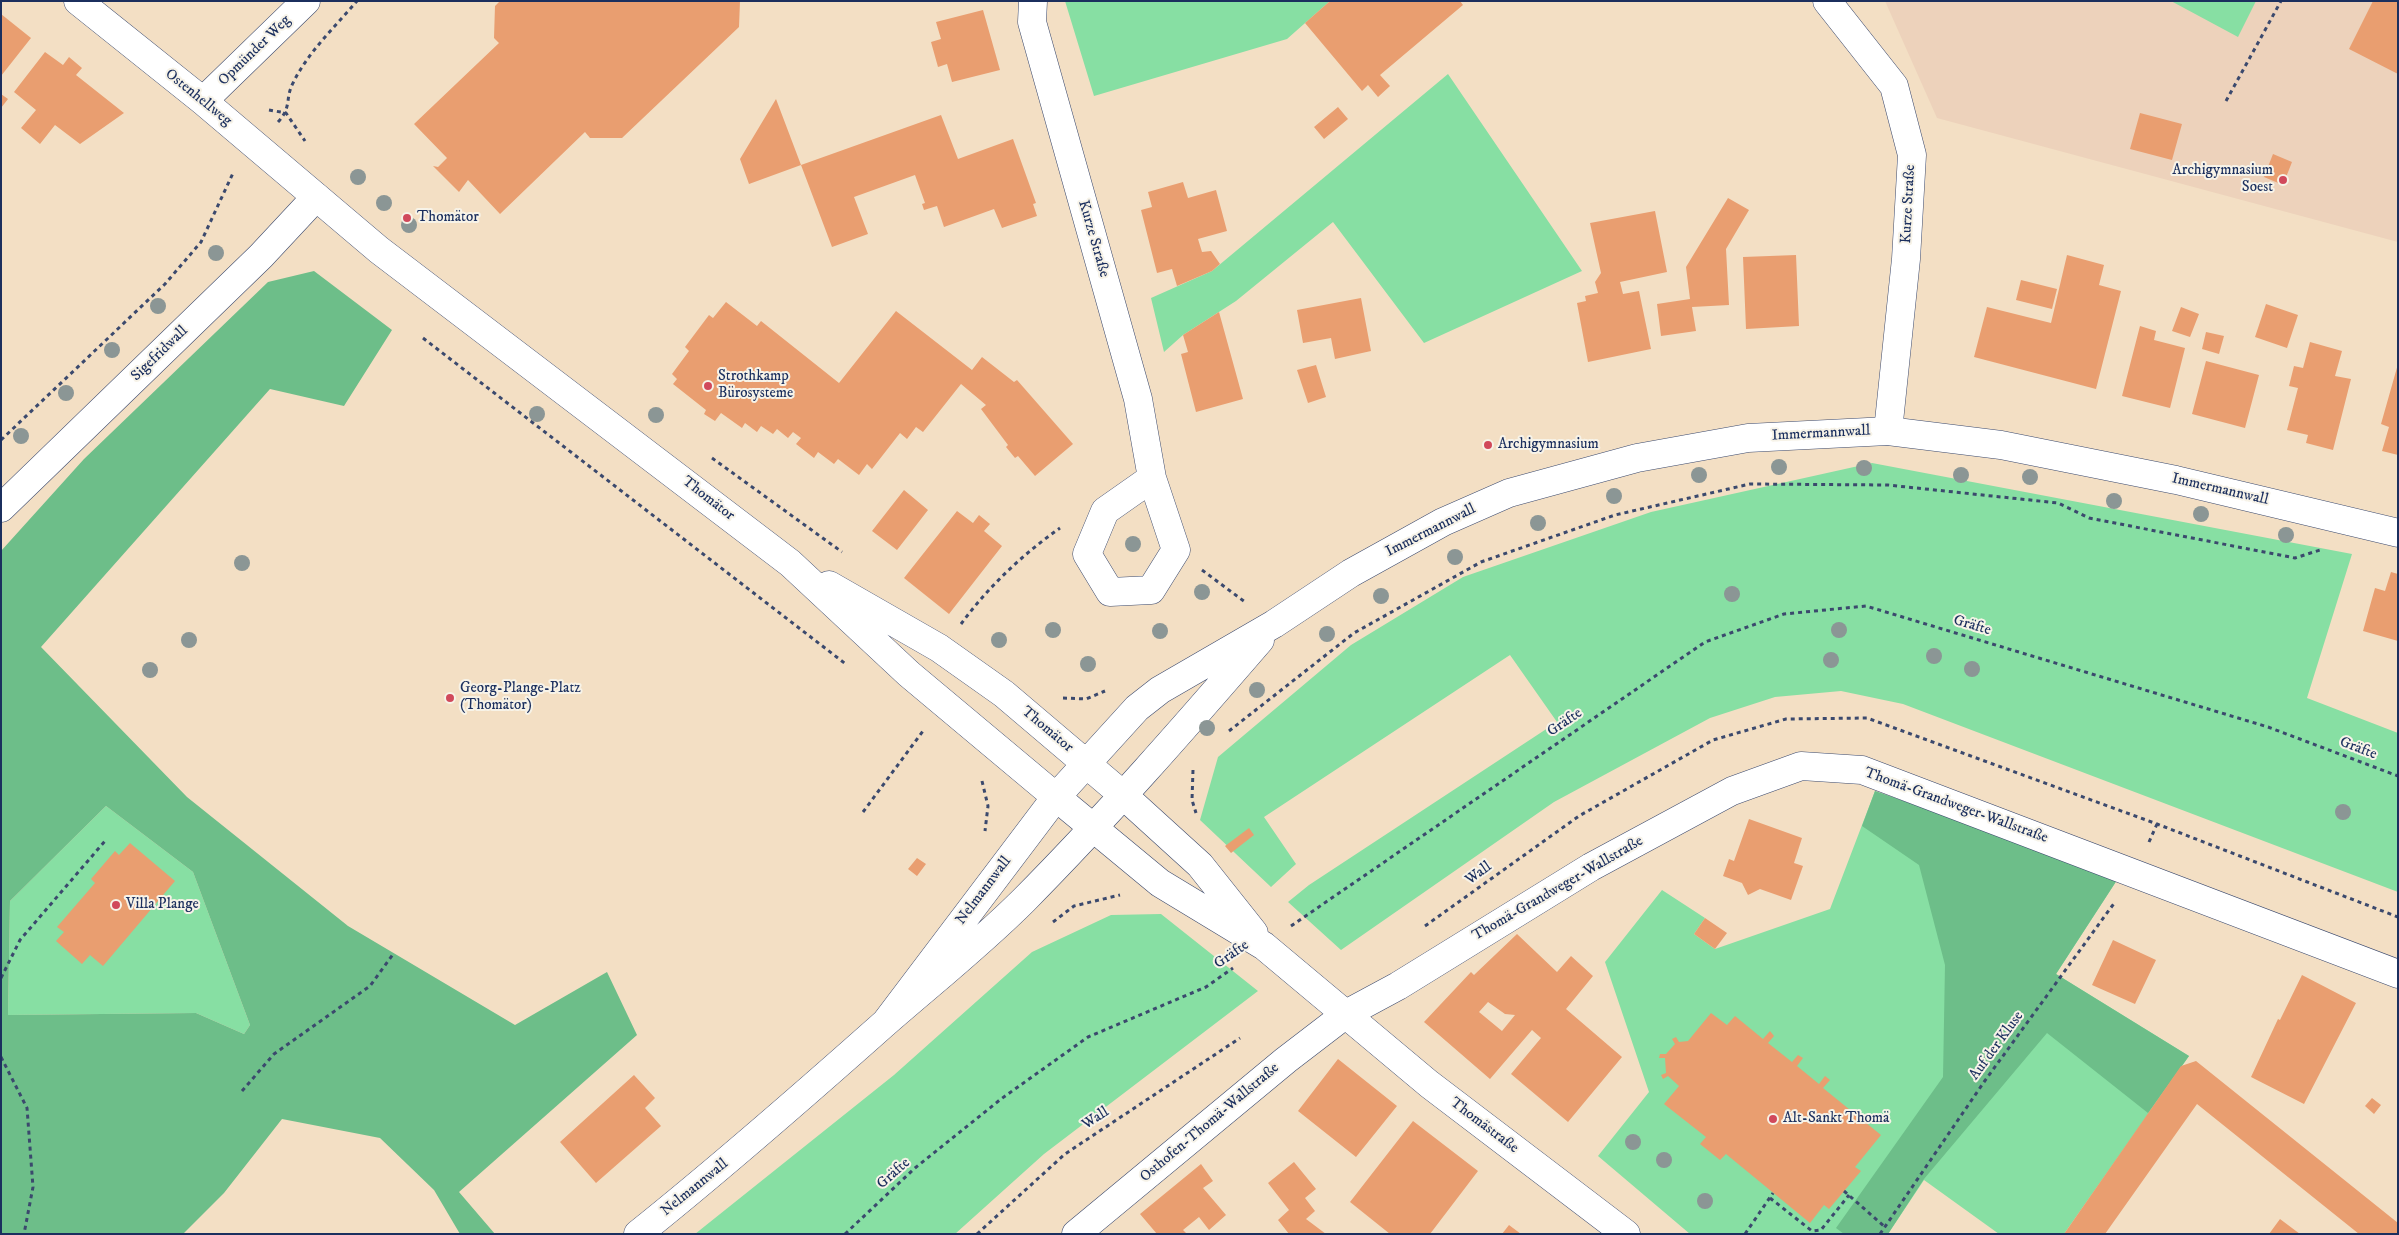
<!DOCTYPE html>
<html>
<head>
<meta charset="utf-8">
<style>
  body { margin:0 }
  #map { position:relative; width:2399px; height:1235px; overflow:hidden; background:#f3dfc4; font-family:"IM FELL DW Pica",serif }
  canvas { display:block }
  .frame { position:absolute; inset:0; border:2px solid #1b2f5e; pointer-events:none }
</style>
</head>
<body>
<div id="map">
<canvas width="2399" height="1235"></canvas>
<div class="frame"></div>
</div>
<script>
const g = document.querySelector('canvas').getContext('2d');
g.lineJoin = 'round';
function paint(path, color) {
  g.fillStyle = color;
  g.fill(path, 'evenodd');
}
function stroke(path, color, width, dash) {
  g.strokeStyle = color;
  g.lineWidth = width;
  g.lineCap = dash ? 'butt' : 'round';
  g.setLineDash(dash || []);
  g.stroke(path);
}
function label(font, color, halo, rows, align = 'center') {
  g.font = font + ' "IM FELL DW Pica",serif';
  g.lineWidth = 4;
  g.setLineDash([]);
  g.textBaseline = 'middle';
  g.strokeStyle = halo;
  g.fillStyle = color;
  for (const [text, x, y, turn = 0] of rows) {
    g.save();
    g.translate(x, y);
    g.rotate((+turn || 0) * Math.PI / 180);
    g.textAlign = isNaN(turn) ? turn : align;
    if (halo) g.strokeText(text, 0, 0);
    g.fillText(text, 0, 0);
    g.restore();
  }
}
paint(new Path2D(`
  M1885,1h513v241l-461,-124z`), '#edd2bb');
paint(new Path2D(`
  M1065,1h265l-43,38 -193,57z
  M2171,1h85l-18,36z
  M1448,74l134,197 -158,72 -91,-121 -97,79 -53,34 -19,17 -13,-54 61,-27z
  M1872,463l480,91 -45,144 91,35v159l-495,-188 -62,-13 -66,6 -65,21 -156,84 -213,148 -53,-48 21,-17 248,-163 -47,-67 -246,162 32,47 -25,23 -71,-67 18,-63 133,-112 112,-68 188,-65z
  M1875,791l244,86 -63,97 133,82 -125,178h-65l-75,-54 -36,54h-198l-92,-78 51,-64 -44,-130 57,-72 43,28 -11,16 21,15 115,-40z
  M106,806l87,66 57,153 -6,9 -48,-21 -188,2 2,-114z
  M1161,914l97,77 -214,163 -89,80h-260l199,-159 138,-123 79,-37z`), '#87dfa3');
paint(new Path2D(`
  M314,271l78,59 -48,76 -74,-17 -229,258 146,150 161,129 167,99 92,-53 30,63 -178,157 36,42h-35l-26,-44 -54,-52 -98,-19 -58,74 -41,41h-182v-683l83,-92 184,-177zM106,806l87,66 57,153 -6,9 -48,-21 -188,2 2,-114z
  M1875,791l244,86 -63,97 133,82 -41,57 -101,-80 -123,146 -36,55h-44l-8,-6 107,-151 2,-112 -26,-100 -57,-39z`), '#6dbe89');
paint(new Path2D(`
  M500,1h240l-1,26 -117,111h-32l-5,-6 -85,82 -32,-34 -9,12 -26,-26 5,1 9,-9 -33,-34 85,-81 -5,-5 1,-32z
  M1330,1h130l3,4 -83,70 10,11 -12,11 -10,-12 -6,6 -57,-68z
  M2373,1h25v73l-49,-25z
  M983,10l17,60 -48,12 -5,-18 -9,3 -7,-25 10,-3 -5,-17z
  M1,14l30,24 -30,38z
  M45,52l18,13 6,-8 13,11 -6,7 48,38 -44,31 -25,-19 -15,19 -19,-16 15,-18 -22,-18z
  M1,94l7,5 -7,9z
  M776,99l25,66 140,-50 17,44 55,-20 23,64 -3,1 4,12 -35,12 -8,-19 -50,18 -7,-21 -13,4 -2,-6 3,-1 -10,-28 -61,22 14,37 -36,13 -31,-82 -52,19 -9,-25z
  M1338,107l10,12 -24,20 -10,-12z
  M2140,113l42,11 -10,36 -42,-11z
  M2273,154l19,8 -9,23 -19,-8z
  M1183,182l5,16 28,-8 11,41 -29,8 4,13 9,-1 9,13 -8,7 -35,15 -5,-17 -15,4 -16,-63 11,-3 -4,-15z
  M1728,198l21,12 -23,39 3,56 -37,2 4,24 -35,5 -4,-32 33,-5 -4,-32z
  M1655,211l12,61 -47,10 3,12 16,-3 12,58 -63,13 -11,-59 9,-2 -1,-5 13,-3 -3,-11 6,-9 -11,-50z
  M1796,255l3,71 -53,3 -3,-72z
  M2067,255l37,10 -5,20 22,6 -25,98 -122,-32 13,-50 64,16z
  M2021,280l36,9 -5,20 -36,-9z
  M1361,298l10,53 -36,8 -4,-21 -28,5 -6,-33z
  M726,302l31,24 4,-5 78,62 57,-72 76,59 10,-13 32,25 3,-2 56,64 -38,32 -17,-20 -3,2 -9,-11 2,-2 -27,-36 5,-4 -25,-21 -38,48 -7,-5 -9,12 -7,-6 -28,36 -5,-5 -8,11 -21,-16 -4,5 -16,-12 -4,6 -18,-14 5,-6 -8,-6 -5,6 -11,-9 -4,5 -12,-8 -4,6 -12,-9 -3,5 -21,-15 -6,8 -11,-7 2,-4 -33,-26 4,-5 -5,-5 17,-23 -4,-4 24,-32 4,3z
  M2266,304l32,11 -11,33 -32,-11z
  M2181,307l18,7 -9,23 -18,-6z
  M1219,312l24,87 -47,13 -15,-58 7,-2 -5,-17z
  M2140,326l16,5 -2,9 31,8 -15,60 -48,-12z
  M2206,332l18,4 -5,18 -17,-5z
  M2310,342l32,9 -7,25 16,3 -18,71 -27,-7 2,-8 -21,-5 11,-42 -9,-2 5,-20 9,2z
  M2206,361l53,14 -14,53 -53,-14z
  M2398,364v91l-16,-4 7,-24 -8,-3z
  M1316,365l10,32 -18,6 -11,-33z
  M904,490l24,20 -31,40 -25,-19z
  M957,511l16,12 6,-8 11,9 -6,7 18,15 -53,68 -45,-36z
  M2391,572l7,2v67l-35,-10 12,-43 10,3z
  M1749,819l53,19 -8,25 9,3 -12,34 -31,-11 -12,6 -6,-12 -19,-7 6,-17 5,2z
  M1249,828l5,7 -23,18 -6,-7z
  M130,843l45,38 -72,85 -13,-11 -8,9 -26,-23 8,-9 -7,-5 38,-44 -4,-4 24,-28 4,4z
  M917,858l9,6 -9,12 -9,-7z
  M1705,918l22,15 -12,16 -21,-15z
  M1517,934l40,38 14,-16 22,20 -27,33 56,48 -54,65 -57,-48 30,-36 -9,-8 -42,49 -66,-57 47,-50 3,3zM1488,1002l17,12 10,1 -13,16 -23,-19z
  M2113,940l43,20 -21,44 -43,-19z
  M2302,975l54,28 -52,101 -53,-27 27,-58 2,1z
  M1711,1013l16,12 8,-9 28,23 7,-8 4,5 -6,7 24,19 6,-7 5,3 -6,8 22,18 6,-8 5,4 -7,8 58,47 -26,32 6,4 -32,38 -5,-4 -14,18 -84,-69 -6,6 -20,-16 6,-7 -42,-33 15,-18 -11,-10 -5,3 -2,-4 5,-2 -1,-15h-6l1,-4h6l9,-10 -3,-5 4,-2 3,5 9,-1z
  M1338,1059l59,47 -41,51 -58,-46z
  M2196,1061l202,162v11h-39l-162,-130 -92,130h-41l117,-168z
  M634,1075l21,23 -10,10 16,18 -65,57 -36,-41z
  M2372,1098l9,7 -7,9 -9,-8z
  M1413,1121l65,50 -48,63h-40l-40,-32z
  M1294,1162l22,27 -11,9 10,13 -9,8 20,15h-37l-11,-14 11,-10 -21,-27z
  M1201,1164l12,17 -10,7 23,27 -17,15 -10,-13 -16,13 4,4h-30l-17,-20z
  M2280,1219l20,15h-31z
  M1509,1225l12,9h-19z`), '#e99e70');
const minor = new Path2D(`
  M1033,1l-1,21 106,377 14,79 24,72 -25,40 -41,2 -23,-38 18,-43 47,-33
  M1827,1l67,85 18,69 -6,104 -18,172
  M1,508l260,-252 55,-59
  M1123,795l77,70 54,68
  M1056,797l104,86 104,63 165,138 197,150
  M1076,1234l210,-174 60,-46 52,-28 193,-119 141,-76 69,-25 61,4 536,204`);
const tertiary = new Path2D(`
  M78,1l125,100 176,149 411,313 119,111 147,123
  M203,101l103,-100
  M829,585l110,63 65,46 119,101
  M886,1022l170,-225 81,-89 23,-18 114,-66 77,-51 92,-51 66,-29 128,-35 111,-20 140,-7 113,14 175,35 222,53
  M638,1234c85,-68 166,-139 247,-211 47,-41 95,-79 139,-123 83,-84 160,-172 236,-260`);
stroke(minor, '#3b496d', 29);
stroke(tertiary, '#3b496d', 29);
stroke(new Path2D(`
  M2226,101l55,-100
  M269,110l17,3 19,28
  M278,122c14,-15 7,-24 15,-39 15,-31 42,-56 64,-82
  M423,338l424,327
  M1,440l164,-156 36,-42 33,-71
  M712,458l130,94
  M1202,570l43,32
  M961,624c27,-37 62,-70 99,-96
  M1063,698l23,1 19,-8
  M1229,731l125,-98 127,-71 134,-47 135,-31 138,1 170,18 31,15 206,40 25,-8
  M1193,770l-1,30 4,13
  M982,781l6,25 -3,25
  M863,812l60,-81
  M2149,842l8,-18
  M1053,922l21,-16 46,-11
  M1291,926l414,-284 79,-28 82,-8 402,121 130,49
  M1425,926l154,-110 134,-76 73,-21 81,-1 290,106 241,93
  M1,978l19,-38 85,-99
  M1,1057l26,51 6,79 -9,47
  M242,1091l32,-37 96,-68 24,-33
  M1844,1191l41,36
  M1770,1198l42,33 9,-1 28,-35
  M845,1234l70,-66 86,-69 87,-62 118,-50 27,-19
  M977,1234l88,-80 175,-116
  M1745,1234l28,-41
  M1880,1234l104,-152 131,-180`), '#3b496d', 3, [4, 4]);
stroke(minor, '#fff', 28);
stroke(tertiary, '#fff', 28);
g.fillStyle = '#8b9695';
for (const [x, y] of [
  [358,177],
  [384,203],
  [409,225],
  [216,253],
  [158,306],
  [112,350],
  [66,393],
  [537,414],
  [656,415],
  [21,436],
  [1779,467],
  [1864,468],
  [1699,475],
  [1961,475],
  [2030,477],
  [1614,496],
  [2114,501],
  [2201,514],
  [1538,523],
  [2286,535],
  [1133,544],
  [1455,557],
  [242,563],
  [1202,592],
  [1732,594],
  [1381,596],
  [1053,630],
  [1839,630],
  [1160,631],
  [1327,634],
  [189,640],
  [999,640],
  [1934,656],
  [1831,660],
  [1088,664],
  [1972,669],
  [150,670],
  [1257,690],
  [1207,728],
  [2343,812],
  [1633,1142],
  [1664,1160],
  [1705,1201]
]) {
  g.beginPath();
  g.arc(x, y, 8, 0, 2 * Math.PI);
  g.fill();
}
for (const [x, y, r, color] of [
  [2283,180,5,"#d1495b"],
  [407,218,5,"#d1495b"],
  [708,386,5,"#d1495b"],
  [1488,445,5,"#d1495b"],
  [450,698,5,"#d1495b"],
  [116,905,5,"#d1495b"],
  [1773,1119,5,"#d1495b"]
]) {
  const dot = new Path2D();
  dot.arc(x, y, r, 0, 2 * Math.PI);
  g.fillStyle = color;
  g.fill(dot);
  stroke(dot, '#f7f3e8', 2);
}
label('15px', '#1b2f5e', '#f7f3e8', [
  ["Opmünder Weg",255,51,-44],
  ["Ostenhellweg",198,98,39],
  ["Kurze Straße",1909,204,-87],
  ["Kurze Straße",1093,239,74],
  ["Sigefridwall",160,354,-44],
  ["Immermannwall",1821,434,-3],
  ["Immermannwall",2220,490,13],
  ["Thomätor",708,499,38],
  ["Immermannwall",1431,531,-27],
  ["Gräfte",1972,626,17],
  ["Gräfte",1565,723,-34],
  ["Thomätor",1047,730,40],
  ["Gräfte",2358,749,21],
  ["Thomä-Grandweger-Wallstraße",1956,806,20],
  ["Wall",1479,874,-36],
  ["Thomä-Grandweger-Wallstraße",1558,889,-30],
  ["Nelmannwall",984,891,-53],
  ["Gräfte",1232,955,-35],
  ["Auf der Kluse",1997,1046,-54],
  ["Wall",1096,1119,-33],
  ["Osthofen-Thomä-Wallstraße",1210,1123,-40],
  ["Thomästraße",1484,1126,37],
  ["Gräfte",894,1174,-42],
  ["Nelmannwall",695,1188,-39]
]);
label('15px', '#1b2f5e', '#f7f3e8', [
  ["Archigymnasium",2273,171,"right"],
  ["Soest",2273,188,"right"],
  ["Thomätor",417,218],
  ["Strothkamp",718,377],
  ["Bürosysteme",718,394],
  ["Archigymnasium",1498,445],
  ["Georg-Plange-Platz",460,689],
  ["(Thomätor)",460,706],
  ["Villa Plange",126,905],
  ["Alt-Sankt Thomä",1783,1119]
], 'left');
</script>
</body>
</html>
